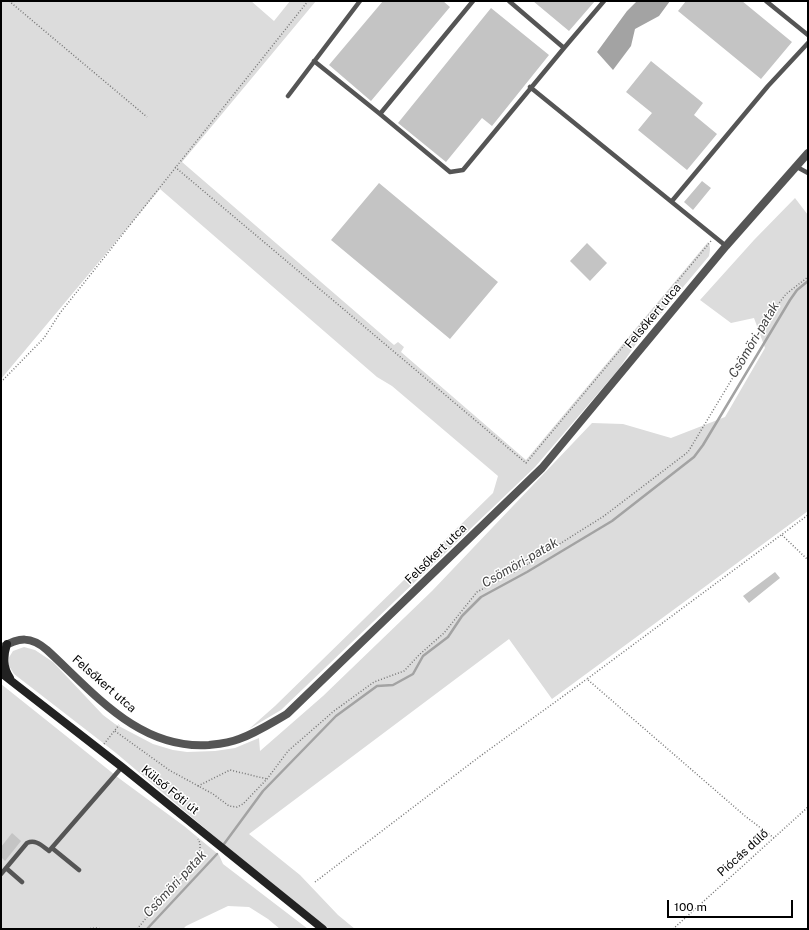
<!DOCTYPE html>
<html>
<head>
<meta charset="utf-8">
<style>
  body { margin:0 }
  #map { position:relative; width:809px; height:930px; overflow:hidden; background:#fff; font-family:"Public Sans",sans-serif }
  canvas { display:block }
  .frame { position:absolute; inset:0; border:2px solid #000; pointer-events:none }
  .scale { position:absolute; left:667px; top:900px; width:126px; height:18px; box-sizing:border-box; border:2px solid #000; border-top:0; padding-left:5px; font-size:12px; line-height:14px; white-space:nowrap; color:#000; -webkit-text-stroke:3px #fff; paint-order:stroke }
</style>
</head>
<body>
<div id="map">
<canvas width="809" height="930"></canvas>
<div class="frame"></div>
<div class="scale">100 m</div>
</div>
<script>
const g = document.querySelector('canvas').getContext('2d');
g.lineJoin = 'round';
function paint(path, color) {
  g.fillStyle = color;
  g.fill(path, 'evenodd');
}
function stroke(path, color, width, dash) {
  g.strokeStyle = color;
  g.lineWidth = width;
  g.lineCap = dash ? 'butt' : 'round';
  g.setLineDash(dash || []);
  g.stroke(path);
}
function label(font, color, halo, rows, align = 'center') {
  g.font = font + ' "Public Sans",sans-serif';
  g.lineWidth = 3;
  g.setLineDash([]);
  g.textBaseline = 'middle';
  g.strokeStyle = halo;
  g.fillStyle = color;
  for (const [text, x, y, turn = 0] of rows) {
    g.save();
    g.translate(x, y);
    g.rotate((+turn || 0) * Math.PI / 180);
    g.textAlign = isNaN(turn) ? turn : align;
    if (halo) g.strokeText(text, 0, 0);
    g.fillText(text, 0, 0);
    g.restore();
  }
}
paint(new Path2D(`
  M1,1h250l23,20 16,-20h26l-134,161 212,183 4,-3 6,5 -3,5 125,108 182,-218c3,5 2,8 1,14l-71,85 -20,29 -83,97 -254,243 -32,19 26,-23 218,-213 5,-17 -106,-90 -15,-9 -217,-188 -159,190z
  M795,198l13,17v296l-256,188 -43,-60 -260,195 51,41 38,40 17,14h-26l-95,-76 -118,-100 -102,-79 -5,-8 -1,-7 5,-8 11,-4 11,3 18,12 50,53 12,9 38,20 20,6 14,2 28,-1 20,-3 24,-10 1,13 63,-55 109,-105 160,-168 31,1 48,14 54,-21 40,-69 -11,-30 -23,5 -31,-23 54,-60z
  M1,684l119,95 64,47 35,29 4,9 85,65h-28l-12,-10 -19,-12 -21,-1 -42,20 -3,3h-182z`), '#dcdcdc');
paint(new Path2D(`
  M637,1h33l-11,15 -24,13 -4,17 -18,24 -16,-18 30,-41z`), '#a3a3a3');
stroke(new Path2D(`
  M224,844l39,-53 73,-75 41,-30 16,-1 20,-11 10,-18 25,-19 14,-21 19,-19 46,-25 85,-51 82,-64 9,-12 87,-145 7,-10 11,-9
  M147,929l70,-75`), '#a3a3a3', 2.5);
paint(new Path2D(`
  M383,1h60l7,6 -79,94 -42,-36z
  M533,1h62l-26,30z
  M686,1h56l50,41 -31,37 -83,-68z
  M491,8l58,47 -57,71 -10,-8 -36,44 -48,-39z
  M651,61l52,42 -9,12 23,19 -30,36 -49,-40 14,-17 -26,-21z
  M702,181l9,7 -18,22 -9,-8z
  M379,183l119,99 -48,57 -119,-99z
  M587,243l20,20 -17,18 -20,-20z
  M775,572l5,6 -31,25 -6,-7z
  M12,833l9,8 -16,20 -4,-4v-10z`), '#c4c4c4');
stroke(new Path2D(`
  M9,1l138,116
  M175,167l351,296 185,-222
  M1,382l43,-44 16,-25 248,-312
  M782,535l26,25
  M115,731l54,39 44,24 16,12 8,1 6,-3 24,-25 21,-28 46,-40 40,-29 30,-11 15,-16 25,-22 33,-41 46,-25 81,-51 84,-64 85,-141 13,-17 22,-17
  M104,744l15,-19
  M198,786l32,-16 37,9
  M774,838l-29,-22 -158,-137 221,-164
  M315,882l164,-125 108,-78
  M84,929l12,-1 5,1
  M137,929l22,-26 26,-26 15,-19v-15l-2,-4
  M673,929l135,-122`), '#777', 1.5, [1, 2]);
stroke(new Path2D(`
  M473,1l-93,113 70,58 13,-2 101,-122 -55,-47
  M766,1l42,34
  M564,48l40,-47
  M314,61l66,53
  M530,87l196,159
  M288,96l72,-95
  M797,167l11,6
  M672,201l96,-115 40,-43
  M52,848l27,22
  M6,868l16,14
  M1,874l26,-31c9,-4 15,3 22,8l73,-84`), '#555', 4.5);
stroke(new Path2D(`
  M1,648c18,-11 30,-12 46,2 47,43 92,100 162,95 9,-1 20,-2 30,-6 17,-6 32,-16 48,-25l255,-246 184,-222 82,-93`), '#555', 8);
stroke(new Path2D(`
  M7,644c-4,13 -4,23 3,34
  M1,673l121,94 201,162`), '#222', 8);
label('12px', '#000', '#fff', [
  ["Felsőkert utca",653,316,-50],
  ["Felsőkert utca",436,554,-44],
  ["Felsőkert utca",104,684,41],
  ["Külső Fóti út",170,790,39],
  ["Piócás dűlő",743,853,-42]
]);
label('italic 13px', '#444', '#fff', [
  ["Csömöri-patak",754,340,-59],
  ["Csömöri-patak",520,563,-30],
  ["Csömöri-patak",175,884,-47]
]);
</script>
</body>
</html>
